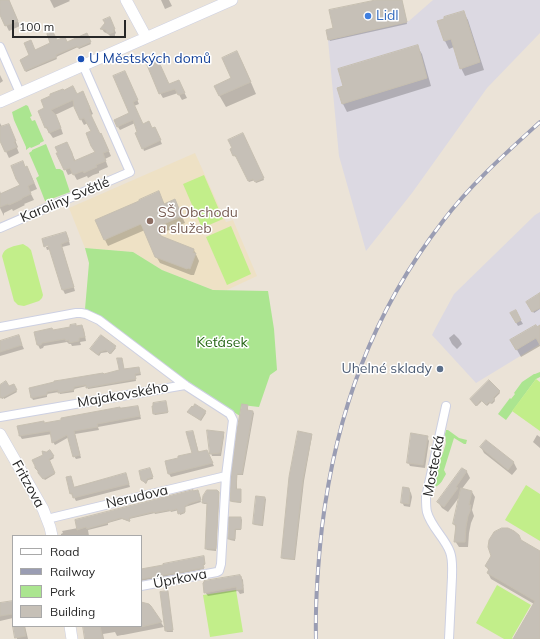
<!DOCTYPE html>
<html>
<head>
<meta charset="utf-8">
<style>
  body { margin:0 }
  #map { position:relative; width:540px; height:639px; overflow:hidden; background:#ebe3d7; font-family:Mulish,sans-serif }
  canvas { display:block }
  .legend { position:absolute; left:12px; top:535px; width:130px; height:92px; box-sizing:border-box; background:#fff; border:1px solid #a9a9a9; margin:0; padding:5px 7px; list-style:none; font-size:12px; color:#272727 }
  .legend li { display:flex; align-items:center; gap:8px; height:20px }
  .legend b { width:20px; border:1px solid #a9a9a9 }
  .scale { position:absolute; left:12px; top:20px; width:114px; height:18px; box-sizing:border-box; border:2px solid #272727; border-top:0; padding-left:5px; font-size:12px; line-height:14px; white-space:nowrap; color:#272727; -webkit-text-stroke:3px #fff; paint-order:stroke }
</style>
</head>
<body>
<div id="map">
<canvas width="540" height="639"></canvas>
<ul class="legend">
<li><b style="height:5px;background:#fff"></b>Road</li>
<li><b style="height:5px;background:#9a9db3"></b>Railway</li>
<li><b style="height:11px;background:#abe590"></b>Park</li>
<li><b style="height:11px;background:#c6c0b7"></b>Building</li>
</ul>
<div class="scale">100 m</div>
</div>
<script>
const g = document.querySelector('canvas').getContext('2d');
g.lineJoin = 'round';
function paint(path, color) {
  g.fillStyle = color;
  g.fill(path, 'evenodd');
}
function stroke(path, color, width, dash) {
  g.strokeStyle = color;
  g.lineWidth = width;
  g.lineCap = dash ? 'butt' : 'round';
  g.setLineDash(dash || []);
  g.stroke(path);
}
function label(font, color, halo, rows, align = 'center') {
  g.font = font + ' Mulish,sans-serif';
  g.lineWidth = 3;
  g.setLineDash([]);
  g.textBaseline = 'middle';
  g.strokeStyle = halo;
  g.fillStyle = color;
  for (const [text, x, y, turn = 0] of rows) {
    g.save();
    g.translate(x, y);
    g.rotate((+turn || 0) * Math.PI / 180);
    g.textAlign = isNaN(turn) ? turn : align;
    if (halo) g.strokeText(text, 0, 0);
    g.fillText(text, 0, 0);
    g.restore();
  }
}
paint(new Path2D(`
  M433,0h107v33l-53,55 -75,105 -46,58 -27,-95 -11,-116 81,-19z
  M540,212v132l-64,39 -44,-48 3,-6 19,-35 81,-79z`), '#dcd9e2');
paint(new Path2D(`
  M195,153l31,69 7,-2 24,56 -30,14h-14l-51,-20 -29,-18 -48,-4 -16,-40z`), '#eee1c5');
paint(new Path2D(`
  M26,105l2,1 4,10 -2,1 2,4 3,-1 9,21 -4,2v1l-9,4 -1,-1 -4,3v-3l-12,-27 -2,-8z
  M46,144l10,25h4l3,2 7,21 -24,9h-1l-9,-23 3,-2 -10,-23 3,-2v-1z
  M85,248l48,4 29,18 51,20 55,1 6,38 3,41 -7,5 -11,32 -17,-2 -2,11 -53,-34 -83,-63 -19,-10 4,-46z
  M540,372v5l-4,2 -30,41 -8,-6 12,-16 1,1 4,-5 -1,-1 8,-11 12,-8h1z
  M446,430h2l11,8 8,2 -1,4h-2l-10,-6 -10,32 2,4c-3,5 -5,11 -11,13l-2,-3 5,-21 5,-10 3,-10 -1,-9z`), '#abe590');
paint(new Path2D(`
  M204,175l19,44 -21,9 -19,-44z
  M231,226l20,48 -24,11 -21,-48z
  M23,244l5,3 3,3 12,45 -1,3 -3,3 -15,5 -6,-1 -4,-4 -12,-45c2,-9 13,-10 21,-12z
  M536,379l4,3v49l-28,-20z
  M526,485l14,9v47l-35,-21z
  M497,585l34,20 -19,33 1,1h-9l-28,-16z
  M236,590l7,42 -33,5 -7,-42z`), '#c2ee8a');
paint(new Path2D(`
  M0,0h9l11,26 -11,5 -9,-18z
  M50,0h19l1,1 -16,7z
  M161,0h8l3,6 -7,3z
  M380,0h22l5,24 -77,17 -1,-2 5,-10z
  M463,12l5,8 16,50 -19,6 -4,-8 -7,-21 -5,2 -4,-8z
  M111,22l5,11 -1,1v2l-3,1 -1,-1h-1l-2,-2 -4,-2 -2,-3z
  M86,35l5,9 -12,5 -1,-2 -22,10 1,2 -31,13 -5,-12 9,-4 5,-5 22,-10 10,2z
  M417,46l5,8 9,32 -84,26 -4,-8 -5,-16 6,-2z
  M236,52l7,12 13,30 -30,13 -7,-12 13,-17z
  M0,75l3,6 -3,2z
  M126,75l13,29 -5,2 9,19 13,6 6,13 -18,7 -1,-3 -4,-16 -4,-9 -15,7 -2,-3 13,-13z
  M169,85l12,1 6,12 -5,2 -4,-7 -15,5 -3,-5z
  M77,95l9,3 7,16 -2,1 2,7 7,13 4,5 7,16 -6,3 3,8 -9,4v2l-6,2 -5,3 -1,-2 -10,4 -4,-7 -5,2 -10,-21 12,-5 6,13 20,-9 -4,-21 -4,-9 -4,2 -10,-19 -19,9 4,7 4,12 -10,4 -7,-10 -7,-17z
  M0,123l2,4 9,4 7,16 -1,1 2,5 -10,5 -9,-19z
  M243,135l21,45 -8,3 -1,-3 -6,2 -12,-26 -2,1 -4,-8z
  M25,168l5,5 7,16 -7,3 4,8 -10,4 1,1 -12,6 -1,-2 -8,4v3l-4,-8v-17l1,3 20,-9z
  M162,200l3,5 10,-4 10,22 -25,11 2,3 32,13 5,11 -5,14h-3l-31,-12 -4,-7 -11,-26 -37,16 -3,-6z
  M68,237l2,8 -8,2 13,44 -10,3 -2,-4 -12,-41 -4,1 -1,-3 8,-2z
  M540,294v15l-6,4 -7,-11z
  M515,311l8,13 -5,2 -7,-13z
  M82,326l2,4 2,11 -6,1 1,3 -9,1 -1,-2h-2l-2,-2 -23,4 -1,2 -3,1 -2,-4 -2,-13 17,-1z
  M540,326v20l-19,11 -9,-16z
  M454,334l5,5 3,5 -5,5 -5,-5 -3,-6z
  M18,336l6,13 -24,7v-14z
  M102,336l14,12 -5,6 -3,-2 -7,1 -2,3 -6,-5z
  M121,359l3,11 15,-2 2,7 -6,1 1,5 -48,8 -1,-3 -13,3v3l-14,2 -1,-2 -12,2v3l-14,3 -1,-2 -2,-10 85,-15 5,-2z
  M13,385l4,7 -13,7v-1l-2,1 -2,-3v-10l9,2z
  M499,391l1,2 -6,6 1,2 -3,3 -2,-1 -3,3 -5,-5 -5,5 -5,-5z
  M166,404l2,9 -13,2 -1,-1z
  M247,406l1,2v3l5,1 1,1 -11,62h-6v15h4v13l-9,-1 -1,-1z
  M138,407l1,3 2,9 -43,8 1,3 -24,4 6,24 -5,1 -2,-3 -5,-19 -14,8 -2,-3 -1,-8 -30,5 -2,-3 -2,-10 26,-2z
  M189,412h16l1,1 -5,8z
  M192,432l2,3 5,18 7,-2 8,15 -43,11 -2,-3 24,-21z
  M223,433l1,3 -3,20h-9l-1,-3z
  M311,435l1,1 -8,45 -9,79 -12,-1 -1,-2z
  M537,435l3,2v11l-7,-6z
  M427,437l2,4 -4,27 -15,-2 -2,-4z
  M486,441l28,22 3,6 -5,6 -28,-22 -3,-6z
  M50,452l4,6 -5,3 6,13 -10,6 -4,-4z
  M150,469l3,10 -5,1 -2,4 -3,-3z
  M463,469l4,3 3,6 -9,12 11,2 3,5 -3,13 2,6 -3,7 -2,10 -1,14h-9l-4,-6 1,-13 -2,-4 6,-28 -12,16 -6,-4 -4,-6z
  M127,477l3,10 -54,14 -3,-6 -1,1 -1,-3 3,-5z
  M408,489l3,4 1,4 -2,10 -6,-1 -2,-4z
  M218,492l1,2 -3,57 -9,-1 -1,-2 2,-44h-4l-1,-1z
  M198,493l3,9 -16,5v6l-5,2 -1,-5 -8,2v-1l-16,3v-1l-26,6 1,3 -8,-3 -14,4v2l-20,5 1,6h-28v-2l2,-1 -1,-2 16,-3z
  M265,498l1,1 -3,27 -8,-1 -1,-1z
  M241,518l1,2 -1,10h-5l-1,11 -5,-1 -1,-1z
  M521,541l19,12v86h-25l19,-35 -43,-25 -3,-6 1,-2 -3,-5z
  M204,559l1,6h-2l1,4 -63,12v-11z
  M241,577l2,3 1,13 -4,1 -2,-3 -30,5 -3,-4z
  M162,592l6,1 5,39h-6l-1,-1z
  M13,602v18v-2l-13,3v-17z
  M141,604l9,2 14,21 -41,8h-1l-5,1 -2,-4 -12,2 1,5h-18l-2,-13h57z
  M14,626h11l3,13h-11z`), '#0003');
const building = new Path2D(`
  M0,0h9l9,21 -13,5 -5,-11z
  M376,0h26l5,22 -79,18 -2,-10 7,-2 -4,-18z
  M464,11l16,51 -20,7 -9,-30 -7,2 -7,-20 7,-2v-2z
  M110,17l5,12 -2,1 1,2 -5,2 -1,-2 -1,1 -1,-3 -6,-1 5,-6 -2,-3z
  M53,32l4,8 8,-3 2,5 20,-9 4,9 -13,6 -1,-2 -21,9 1,2 -32,14 -5,-11 9,-5 -5,-12 7,-3 4,10 15,-7 -3,-9z
  M418,45l9,33 -85,26 -5,-16 6,-2 -5,-17z
  M237,51l14,31 -32,14 -5,-10 17,-8 -9,-20z
  M158,60l11,24 10,-4 6,13 -7,2 -3,-6 -16,5 -12,-29z
  M125,71l13,29 -5,2 10,22 6,-3 3,7 3,-1 6,13 -19,9 -7,-16 2,-1 -4,-12 -16,7 -3,-7 15,-7 -16,-37z
  M73,86l4,8 6,-3 7,17 -1,1 2,6 9,19 1,-1 8,18 -6,2 3,8 -10,4 1,2 -7,3 -6,3 -1,-2 -10,4 -3,-7 -6,2 -8,-17h2l-3,-6 12,-5 5,11 2,8 21,-9 -4,-6 -5,-13 5,-2 -7,-13 -4,2 -6,-13 -1,-7 -22,10 5,5 5,13 -12,5 -2,-6 -2,1 -7,-17 6,-3 -3,-8 9,-4v-2l13,-5 1,1z
  M9,124l7,17 -2,1 3,5 -12,5 -5,-11v-14z
  M243,133l21,45 -9,4 -2,-3 -5,2 -13,-26 -2,1 -3,-7 2,-1 -4,-8z
  M23,161l2,6 2,-1 7,17 -6,3 3,8 -9,4v1l-4,2 -9,4 -1,-1 -8,3v-13l20,-9 -4,-6 -5,-13z
  M159,191l5,13 11,-5 7,17 -25,11 4,9 33,13 -1,4h3l-6,16 -2,-1 -1,1 -32,-12 -14,-33 -37,16 -9,-20 44,-19v-1z
  M66,232l3,9 -8,3 13,43 -12,3 -14,-45 -4,2 -2,-8z
  M540,293v15l-8,4 -6,-10z
  M516,310l5,10 -5,3 -6,-10z
  M76,324v2l6,-1 3,12 -6,1v3l-10,2v-3l-3,1 -1,-2 -23,4 -1,2h-4l-3,-13 18,-4 1,2 17,-3v-2z
  M536,325l1,2 3,-2v20l-4,-7 -20,12 -6,-10z
  M19,335l3,10 -22,7v-11z
  M101,335l15,11 -6,8 -4,-4 -6,2 -2,3 -8,-6z
  M117,358h5l2,11 15,-2 1,6 -5,1 1,5 -50,9v-3l-12,2v3l-16,3v-3l-11,2v3l-16,3 -2,-10 25,-6v-1l7,-1 42,-7 1,1 15,-4z
  M489,380l11,11 -7,7 2,1 -4,4 -2,-1 -3,3 -5,-5 -5,6 -6,-7z
  M6,381l3,5 5,-2 3,6 -15,8v-1l-2,1v-13z
  M166,401l2,11 -15,2 -1,-8h1v-3z
  M195,404l11,7 -6,9 -13,-8 5,-6 1,1z
  M242,404l6,1 -1,5 6,1 -11,63h-5l-1,15h5v13l-11,-1 1,-25 6,-46z
  M138,406l2,10 -43,8 1,3 -24,4 6,24 -7,2 -6,-22 -15,8 -2,-12 -31,5v-2l-2,-8 27,-5v2l17,-3v-2l59,-11v1z
  M207,430l17,2 -4,21 -10,1z
  M193,431l5,21 9,-2 6,13 -45,11 -3,-13 13,-3v-2l14,-3 -6,-21z
  M298,431l14,3 -9,45 -9,80 -13,-1 8,-81z
  M411,433l17,3 -5,29 -16,-2z
  M486,440l28,22 -6,8 -28,-23z
  M50,450l4,6 -5,3 6,14 -12,6 -5,-6v-2l-3,-3v-2l-3,-6 11,-5 -1,-4 4,1z
  M150,468l3,9 -6,2 -1,4 -5,-3 -2,-9z
  M462,468l5,3 -11,16 2,1 -14,19 -7,-5z
  M126,473l3,11 -56,14 -1,-5 -2,1 -4,-17 5,-1 3,11z
  M403,487l6,1 1,5 -1,11 -8,-1z
  M461,488l11,3 -3,14h2l-1,4h1l-3,7 -2,11 -1,15h-11l2,-17 -3,-1z
  M193,490v1l5,-1 3,10 -13,4v1l-3,1v6l-7,2 -1,-5 -7,2 -1,-1 -15,3 -1,-1 -24,6 1,3 -9,-3 -13,4v1l-15,4 -6,2 -1,-2 -9,3 -2,-10z
  M207,490h10l2,2 -3,57h-11l2,-46h-5l1,-7z
  M256,496l9,1 -3,28 -9,-1z
  M229,517h12v12h-6v10h-7z
  M502,528h6l6,3 5,4 2,5 19,11v88h-27l22,-38 -48,-28 2,-4 -4,-3 6,-10 -3,-9 1,-7 5,-8z
  M204,556l1,8h-2l1,4 -63,11v-10l22,-4v-1z
  M240,575v1h1l2,10h-1l1,3 -6,1 -1,-3 -32,6 -1,-10 1,-1v-1z
  M168,591l5,39 -8,1 -5,-39z
  M13,601v13l-13,2v-13z
  M141,602l8,2 2,2 11,16 -21,5z
  M13,626h11l2,10 -11,2z
  M83,626h17l3,13h-18z`);
paint(building, '#c6c0b7');
stroke(building, '#c6bfb1', 1);
const street = new Path2D(`
  M0,47l20,46
  M0,228l130,-56 -47,-107
  M0,327l76,-14h5l5,1 13,6 86,65 45,29 3,6 -7,56 -5,88 -2,7 -2,1 -76,14
  M446,406l-20,91c0,5 0,11 1,15 4,15 18,26 23,40 3,8 2,17 2,25 -1,21 -2,41 -3,62
  M0,417l185,-32
  M47,519l179,-43`);
const secondary = new Path2D(`
  M126,0l20,37
  M0,102l232,-102
  M0,434l43,75 7,18 2,9
  M70,626l2,13`);
stroke(street, '#cdd0e2', 10);
stroke(secondary, '#cdd0e2', 12);
stroke(street, '#fff', 8);
stroke(secondary, '#fff', 11);
const rail = new Path2D(`
  M316,639c-1,-37 2,-75 6,-112 14,-114 50,-214 121,-306 28,-37 63,-68 97,-99`);
stroke(rail, '#9a9db3', 4);
stroke(rail, '#fff', 2.5, [8]);
for (const [x, y, r, color] of [
  [368,16,4,"#3f7fe0"],
  [81,59,4,"#1a4fb4"],
  [150,221,4,"#8d6e63"],
  [440,369,4,"#5c6f8a"]
]) {
  const dot = new Path2D();
  dot.arc(x, y, r, 0, 2 * Math.PI);
  g.fillStyle = color;
  g.fill(dot);
  stroke(dot, '#fff', 1.5);
}
label('14px', '#366cbe', '#fff', [
  ["Lidl",376,16]
], 'left');
label('14px', '#164399', '#fff', [
  ["U Městských domů",89,59]
], 'left');
label('14px', '#272727', '#fff', [
  ["Karoliny Světlé",65,200,-23],
  ["Majakovského",123,395,-10],
  ["Mostecká",434,466,-79],
  ["Fritzova",28,484,61],
  ["Nerudova",137,497,-13],
  ["Úprkova",180,579,-11]
]);
label('14px', '#785e54', '#fff', [
  ["SŠ Obchodu",158,213],
  ["a služeb",158,229]
], 'left');
label('14px', '#256615', '#fff', [
  ["Keťásek",222,343]
]);
label('14px', '#4e5e75', '#fff', [
  ["Uhelné sklady",432,369]
], 'right');
</script>
</body>
</html>
